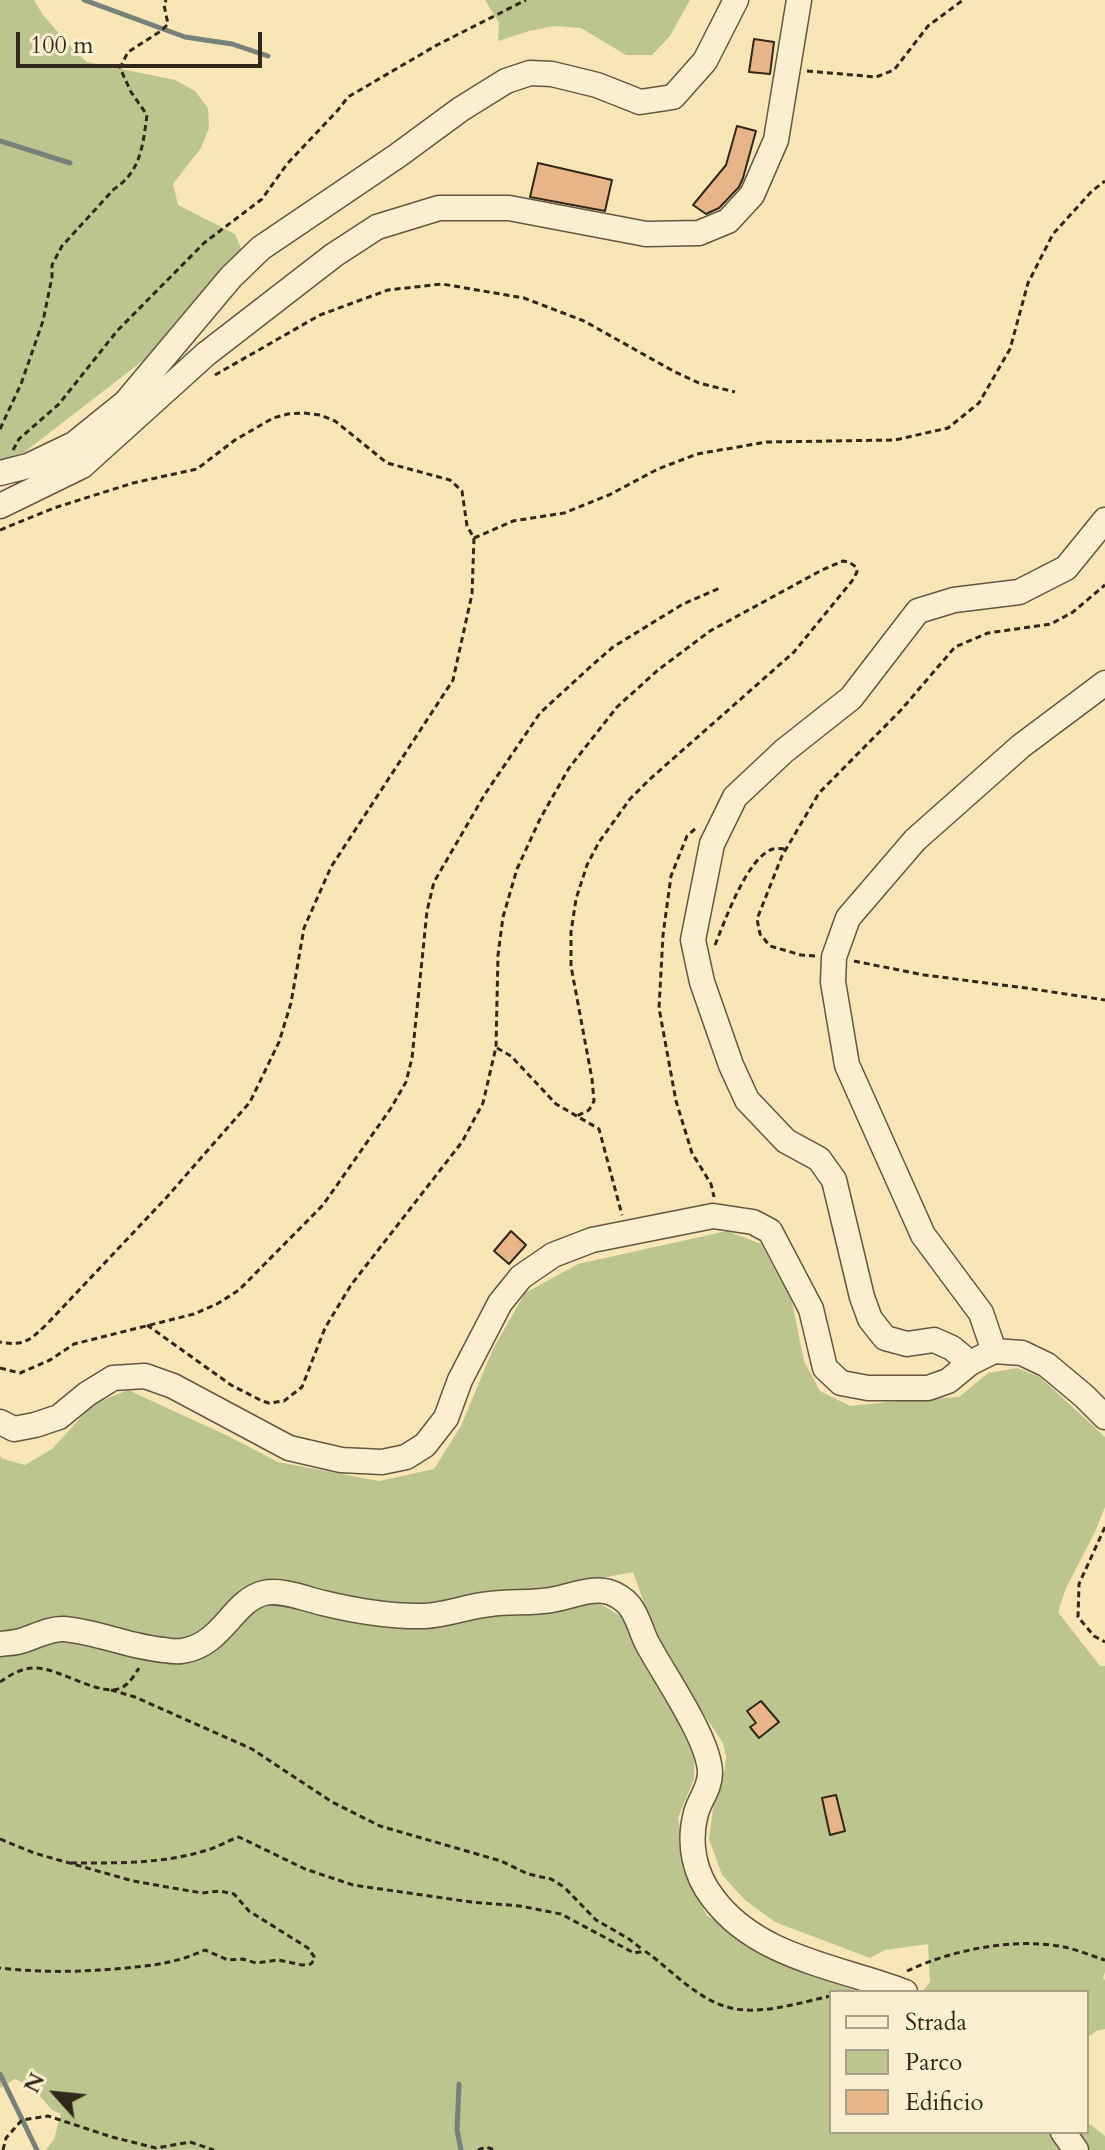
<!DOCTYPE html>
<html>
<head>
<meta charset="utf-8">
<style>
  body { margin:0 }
  #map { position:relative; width:1105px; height:2150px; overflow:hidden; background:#f9e6b7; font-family:Cardo,serif }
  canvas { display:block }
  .legend { position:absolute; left:829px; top:1990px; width:260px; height:144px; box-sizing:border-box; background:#fbefd0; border:2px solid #aa9f87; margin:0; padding:10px 14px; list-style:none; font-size:24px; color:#31271a }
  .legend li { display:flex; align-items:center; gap:16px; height:40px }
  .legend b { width:40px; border:2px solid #aa9f87 }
  .north { position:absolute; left:16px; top:2054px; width:80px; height:80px; -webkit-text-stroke:6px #fbefd0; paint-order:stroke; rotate:297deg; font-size:22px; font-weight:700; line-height:32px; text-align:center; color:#31271a }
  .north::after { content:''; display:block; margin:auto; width:28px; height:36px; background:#31271a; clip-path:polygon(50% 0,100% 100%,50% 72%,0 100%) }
  .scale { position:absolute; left:16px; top:32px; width:246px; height:36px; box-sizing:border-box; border:4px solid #31271a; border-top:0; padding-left:10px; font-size:24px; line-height:28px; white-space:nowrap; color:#31271a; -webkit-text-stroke:6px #fbefd0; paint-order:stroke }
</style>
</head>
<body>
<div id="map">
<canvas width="1105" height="2150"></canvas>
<ul class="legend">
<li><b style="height:10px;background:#fbefd0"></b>Strada</li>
<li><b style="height:22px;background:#bdc58e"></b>Parco</li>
<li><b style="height:22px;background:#e8b588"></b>Edificio</li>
</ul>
<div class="north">N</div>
<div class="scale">100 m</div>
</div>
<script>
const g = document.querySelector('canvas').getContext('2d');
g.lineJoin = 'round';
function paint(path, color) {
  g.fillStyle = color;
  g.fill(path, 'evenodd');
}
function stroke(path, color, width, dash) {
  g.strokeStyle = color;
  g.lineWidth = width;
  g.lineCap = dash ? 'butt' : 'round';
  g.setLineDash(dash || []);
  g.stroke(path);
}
paint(new Path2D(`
  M0,0h34l9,15 28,32 16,15 88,18 20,11 13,17 1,20 -8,20 -28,36 5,21 57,29 15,36 -35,35 -215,166z
  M485,0h205l-20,36 -18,19h-26l-45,-27 -27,-2 -25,5 -31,10 1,-18z
  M727,1231l34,13 31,58 12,59 16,30 30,15 56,-6 53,-3 29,-24 29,-5 23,9 65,60v70l-10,25 -29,56 -8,24 42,54h5v306l-2,6 2,2v49l-9,2 -9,7v-46h-165l8,-10 -2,-38 -43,6 -15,8 -95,-36 -30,-22 -23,-25 -13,-36 6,-45 10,-25 1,-13 -3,-13 -62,-93 -28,-78 -64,12 14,15 19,6 20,12 73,125 -1,37 -16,39 13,63 16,35 53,27 23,16 83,33h-35v140h256v-10l18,14v14h-1059l8,-11 7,-25 -9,-4 -19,-22 -18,-9 -15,9v-632l3,3 22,6 27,-16 41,-45 35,-14 98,45 52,27 101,19 55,-12 27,-43 32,-77 32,-56 53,-29z`), '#bdc58e');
stroke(new Path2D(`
  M84,0l101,37 47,7 36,12
  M0,141l70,22
  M0,2074l37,76
  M459,2084l-2,46 4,20`), '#758179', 5);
const building = new Path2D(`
  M754,39l20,3 -4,32 -21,-2z
  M737,126l19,5 -13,47 -4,9 -20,21 -13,6 -13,-9 33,-40z
  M538,163l74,17 -7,31 -75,-14z
  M511,1231l15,14 -17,19 -15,-13z
  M761,1701l18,21 -20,16 -9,-11 6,-4 -9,-12z
  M836,1795l9,36 -15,4 -8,-37z`);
paint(building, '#e8b588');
stroke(building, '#31271a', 2);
const minor = new Path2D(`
  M0,473l28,-7 46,-22 52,-42 105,-125 30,-29 136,-92 64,-47 45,-28 24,-8 22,1 45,11 43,17 33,-5 32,-36 31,-61
  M0,506l82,-40 124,-112 128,-99 43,-28 62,-19h70l137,26 53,-1 29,-12 24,-26 24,-55 23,-140
  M994,1351l-13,-38 -58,-78 -76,-170 -14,-83 1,-25 14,-39 67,-78 106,-94 84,-63
  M970,1363l-18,-15 -18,-8 -27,4 -22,-6 -15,-19 -8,-22 -28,-117 -15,-21 -33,-18 -39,-41 -16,-35 -29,-83 -9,-42 19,-96 23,-47 49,-46 67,-53 67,-87 36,-11 65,-8 47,-24 39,-48
  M0,1422l14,7 21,-4 24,-8 28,-23 26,-16 32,-2 28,10 116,62 52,12 41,2 24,-5 19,-12 21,-27 14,-38 40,-77 21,-26 32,-22 39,-15 121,-24 40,6 17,9 41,78 14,59 16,15 27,5h60l20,-7 22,-18 24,-12 28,2 25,12 37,31 21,21
  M0,1644c8,-1 16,-1 24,-4 12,-4 27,-12 40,-11 34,3 66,18 100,21 6,1 12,2 18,1 41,-6 50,-50 82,-58 17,-4 42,6 59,10 33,8 67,14 102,13 22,-1 43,-10 65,-12 22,-3 44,0 66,-5 16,-3 36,-12 53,-7 7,2 16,8 20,13 9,11 12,26 18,38 17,32 63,97 63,130 0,15 -10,26 -14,40 -8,30 -2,61 17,85 44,60 127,69 192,94
  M1063,2132l13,18`);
stroke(minor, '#635741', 27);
stroke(new Path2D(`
  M807,71l69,6 18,-7 34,-44 35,-26
  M215,375l105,-60 68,-25 54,-6 82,14 60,23 91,51 24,11 36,9
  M0,429l21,-45 22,-63 9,-44v-12l10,-19 52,-57c27,-17 29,-45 33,-74l-16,-23 -11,-24 8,-16 33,-21 7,-7 -4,-19 2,-5
  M13,450l6,-11 40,-35 58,-73 87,-88 58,-44 25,-35 51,-54 10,-13 89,-52 89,-45
  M0,530l54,-22 79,-25 64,-14 38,-29 38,-22 15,-4 16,-1 16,2 15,6 52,42 63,17 12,11 5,35 7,12 -2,56 -19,86 -122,187 -27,61 -13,75 -12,39 -29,60 -84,96 -119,126c-16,15 -23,23 -47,18
  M474,538l39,-17 51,-8 45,-18 49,-26 39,-15 70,-12 128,-2 53,-12 31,-25 31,-54 18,-66 25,-49 39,-43 13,-10
  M695,829l-8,7 -16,40 -8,59 -4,73 17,93 16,52 19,31 3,13
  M715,945c10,-24 32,-88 58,-96 4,-1 9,0 13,0
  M815,956l-14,-1 -31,-9 -10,-12 -3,-15 25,-63 37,-63 82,-83 54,-63 33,-14 63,-9 22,-12 32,-27
  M854,961l70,14 102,13 79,12
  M497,1048l14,8 45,48 43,25 23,86
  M147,1325l84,60 31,16 7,2 15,-2 18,-14 23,-59 26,-43 111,-143 21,-39 13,-56 2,-92 5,-38 14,-48 23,-50 29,-51 48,-61 41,-37 52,-39 112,-61 21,-9 6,1 7,5 1,5 -5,9 -58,71 -144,127 -20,20 -31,43 -12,23 -11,34 -5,33v34l21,113 2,22 -5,9 -12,6
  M0,1368l20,5 30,-13 24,-16 120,-30 23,-10 22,-14 84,-85 68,-97 15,-26 6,-24 15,-147 7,-29 51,-88 55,-81 49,-45 24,-21 70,-43 37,-16
  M1105,1527l-26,57 -1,33 16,19 11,6
  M0,1682c10,-7 21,-14 34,-14 25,-1 67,31 89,19 7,-4 12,-13 16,-19
  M111,1690l24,7 117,52 80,53 48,24 121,35 27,13 23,5 13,8 32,33 33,19 14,11
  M0,1839l34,14 99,28 69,12 18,-2 14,3 15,17 59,37 7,10 -4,6 -9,1 -24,-5 -22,3 -13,-4 -15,1 -23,-10c-29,13 -49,15 -79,18 -44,4 -82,5 -126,0
  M71,1863c44,0 90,1 133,-12 12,-3 23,-10 35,-14l66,32 48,16 118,17 49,4 41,8 73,39 11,-2c24,17 47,43 76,54 34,13 76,-2 110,-9
  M907,1971c44,-21 108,-34 157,-24 14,3 28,9 41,13
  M3,2150l3,-12 16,-18 26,-4 64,21 44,11 34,-6 24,8
  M478,2150l8,-3 9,3`), '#31271a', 3, [6, 4]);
stroke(minor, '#fbefd0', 24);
</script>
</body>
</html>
